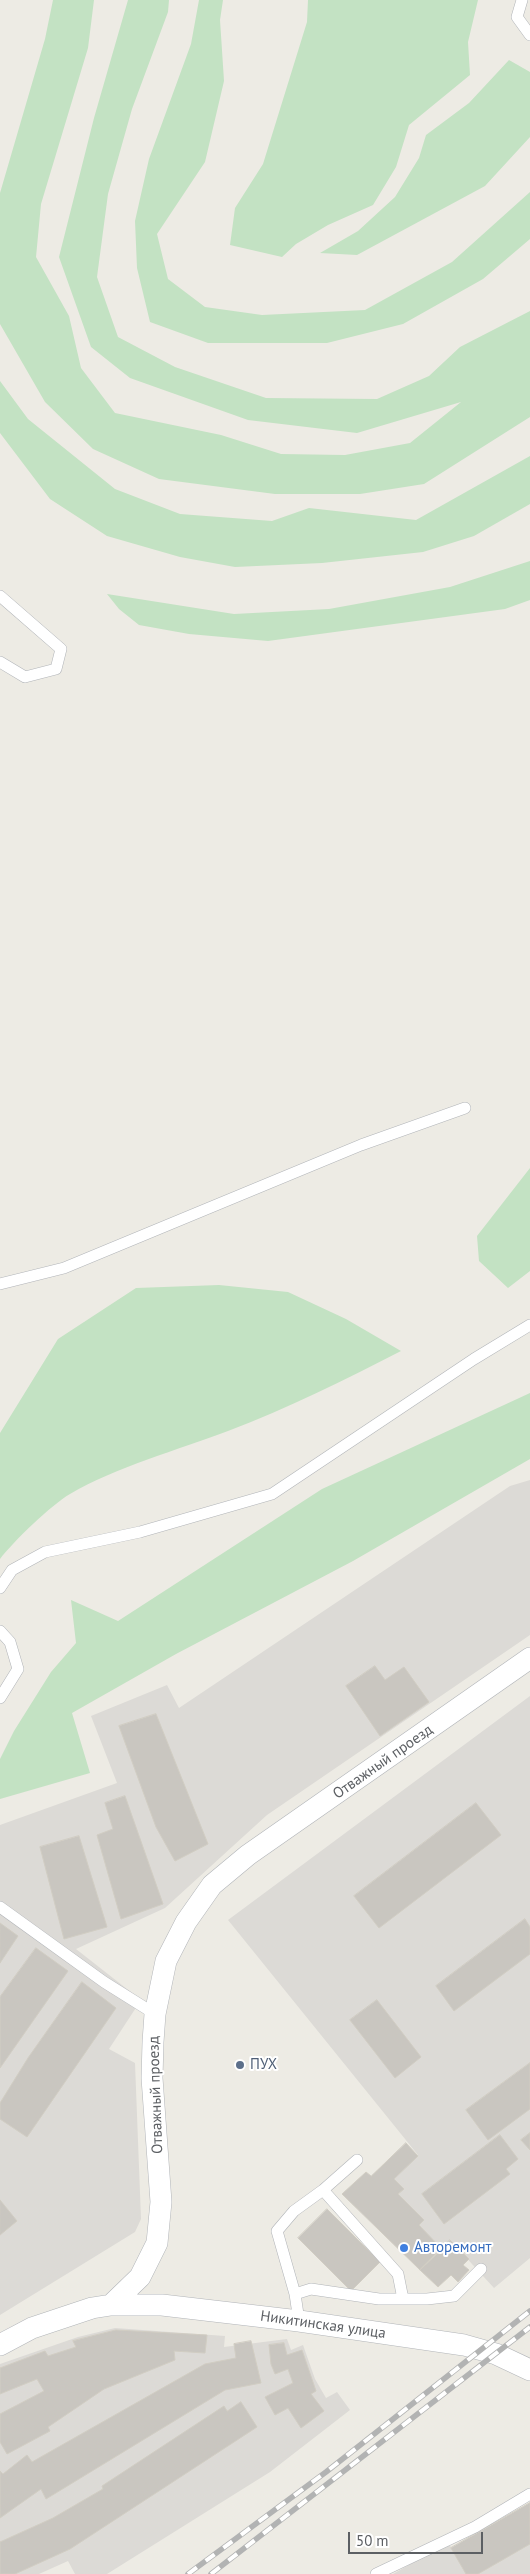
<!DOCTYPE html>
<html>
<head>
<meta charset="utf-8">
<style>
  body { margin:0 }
  #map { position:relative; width:530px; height:2574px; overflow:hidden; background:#edebe4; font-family:"PT Sans",sans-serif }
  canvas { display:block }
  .scale { position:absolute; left:348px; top:2532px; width:135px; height:22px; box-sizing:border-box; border:2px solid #5c5f63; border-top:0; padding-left:6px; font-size:15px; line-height:18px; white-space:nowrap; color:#5c5f63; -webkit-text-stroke:4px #fff; paint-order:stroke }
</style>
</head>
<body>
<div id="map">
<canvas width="530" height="2574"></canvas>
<div class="scale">50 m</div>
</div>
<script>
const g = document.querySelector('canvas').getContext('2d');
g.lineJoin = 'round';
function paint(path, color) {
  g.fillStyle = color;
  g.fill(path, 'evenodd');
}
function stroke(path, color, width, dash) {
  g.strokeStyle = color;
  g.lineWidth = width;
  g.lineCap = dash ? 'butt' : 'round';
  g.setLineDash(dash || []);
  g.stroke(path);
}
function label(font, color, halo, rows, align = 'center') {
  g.font = font + ' "PT Sans",sans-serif';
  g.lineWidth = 4;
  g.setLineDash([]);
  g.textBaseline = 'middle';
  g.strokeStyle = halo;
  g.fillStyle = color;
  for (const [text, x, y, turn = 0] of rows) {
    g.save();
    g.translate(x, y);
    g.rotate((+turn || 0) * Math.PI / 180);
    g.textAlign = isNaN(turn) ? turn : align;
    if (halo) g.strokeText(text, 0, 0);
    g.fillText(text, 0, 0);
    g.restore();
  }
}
paint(new Path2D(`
  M530,1480v155l-263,180 -102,93 -89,41 65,51 -32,49 26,14 6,156 -6,13 -135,83v-490l117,-42 -26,-67 76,-31 12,23 331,-222z
  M530,1696v562l-36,30 -44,-48 -8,9 -23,-24 5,-5 -26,-26 5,-5 -9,-10 24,-24 -190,-235z
  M115,2328l110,8 -1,11 63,-8 4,11 12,-5 12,34 11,19 11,-6 13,18 -80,62 -163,102h-32l-7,-13 -29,13h-39v-210l78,-27z
  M530,2503v71h-137l54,-31 5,5z`), '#dcdad6');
paint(new Path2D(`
  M53,0h41l-6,48 -47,156 -5,53 33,59 12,52 34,45 106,22 60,19 64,1 65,-12 51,-41 -104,31 -109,-13 -118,-42 -39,-31 -32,-90 35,-139 34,-118h41l-1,12 -36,97 -24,85 -11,83 21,60 57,30 91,31 111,1 52,-23 31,-29 70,-36v106l-106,67 -64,10h-85l-116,-15 -66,-30 -48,-47 -45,-78v-131l45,-154z
  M199,0h24l-3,20 4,61 -19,81 -48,72 11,45 37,28 57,8 103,-5 87,-48 78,-70v47l-47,40 -80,45 -76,19h-119l-58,-21 -13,-54 -2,-47 14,-62 42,-115z
  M308,0h170l-10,42 2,33 -61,50 -13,42 -23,38 -45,20 -32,19 -14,13 -52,-12 5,-37 28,-44 44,-142z
  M509,60l21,12v65l-45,49 -128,69 -37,-2 38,-22 37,-34 24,-39 7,-23 43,-32z
  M0,381l28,38 87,70 65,25 92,7 37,-13 107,12 114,-64v48l-56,32 -51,16 -101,11 -87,4 -55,-10 -73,-21 -57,-37 -50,-66z
  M530,561v39l-25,9 -237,32 -79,-7 -50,-9 -20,-16 -12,-15 127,20 95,-5 121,-22z
  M530,1168v103l-22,17 -29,-27 -2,-25z
  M219,1285l69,7 58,27 55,32c-56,29 -113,57 -173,80 -50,19 -112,36 -158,63 -19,11 -57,48 -70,65v-126l58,-94 78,-51z
  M530,1393v66l-177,102 -177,93 -104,59 18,60 -90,26v-40l14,-28 37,-59 25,-29 -5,-43 47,21 204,-132z`), '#c3e2c3');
const building = new Path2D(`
  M375,1666l10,14 19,-13 25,35 -49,34 -34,-50z
  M156,1714l52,130 -33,17 -19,-34 -37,-101z
  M125,1796l38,108 -42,15 -24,-84 16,-6 -8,-26z
  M476,1803l25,32 -122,93 -25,-32z
  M79,1836l28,91 -43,12 -24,-92z
  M525,1919l5,8v27l-76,57 -18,-25z
  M0,1923l18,13 -18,27z
  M36,1948l32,23 -68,97v-71z
  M82,1982l34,26 -89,129 -27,-18v-16l28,-45z
  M377,2000l44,57 -26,21 -45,-58z
  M530,2063v46l-42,31 -22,-30z
  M530,2133v17l-9,-10z
  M500,2135l18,24 -12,10 4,5 -66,50 -22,-30z
  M406,2143l12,13 -24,23 10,10 -6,5 26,26 -5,5 23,24 -22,21 -78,-76 24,-22 5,4z
  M0,2200l17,21 -17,14z
  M327,2209l53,53 -29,29 -53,-53z
  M450,2240l19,19 -6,6 6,5 -11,12 -7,-7 -13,12 -18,-17z
  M116,2330l91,5 -2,18 -31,-2 1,9 -71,29 -56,38 2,4 -43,23 -7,-12v-28l44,-23 -7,-12 -37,15v-26l45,-17 3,5 28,-9 -3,-6z
  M251,2341l10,42 -36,7 -179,109 -5,-10 -41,29v-47l3,3 24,-19 5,7 173,-98 31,-6 -2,-14z
  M284,2343l3,12 15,-5 14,41 -5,3 13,17 -23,17 -13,-20 -13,7 -10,-18 28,-14 -5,-14 -13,5 -4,-10 -2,-19z
  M241,2402l16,25 -187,122 -55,25h-15v-32l53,-24 50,-29 -1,-3 122,-80 3,5z
  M530,2503v41l-52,30h-12l-15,-26z`);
paint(building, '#c9c6c0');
stroke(building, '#d1cdc3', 1);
const service = new Path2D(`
  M522,0l-5,17 13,18
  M0,596l61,53 -5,20 -31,8 -25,-15
  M0,1284l64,-16 297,-123 104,-37
  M0,1588l12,-18 33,-18 95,-20 132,-38 202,-135 56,-34
  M0,1631l10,11 8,27 -18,29
  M0,1907l104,75 51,32
  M357,2160l-34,30 75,84 5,25
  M295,2294l-18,-63 17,-20 29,-21
  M299,2321l-4,-27 16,-5 68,10h48l27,-3 27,-27
  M376,2574l99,-47 55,-33`);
const minor = new Path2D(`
  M111,2305h51l137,16 165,24 32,9 34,16
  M0,2345l32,-17 60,-20 19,-3 29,-28 17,-34 4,-41 -9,-124 1,-36 2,-28 11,-53 20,-39 26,-37 36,-30 282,-197`);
stroke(service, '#b1b4b8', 12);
stroke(minor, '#b1b4b8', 22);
stroke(service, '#fff', 11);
stroke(minor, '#fff', 21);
const rail = new Path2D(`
  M188,2574l138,-102 204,-161
  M211,2574l319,-247`);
stroke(rail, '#b2b3b3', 5.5);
stroke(rail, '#fff', 4, [11]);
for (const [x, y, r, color] of [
  [240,2065,5,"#5c6f8a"],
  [404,2248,5,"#3f7fe0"]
]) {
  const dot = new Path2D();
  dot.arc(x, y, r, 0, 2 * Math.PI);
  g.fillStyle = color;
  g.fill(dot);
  stroke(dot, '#fff', 2);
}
label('15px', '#5c5f63', '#fff', [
  ["Отважный проезд",383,1762,-35],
  ["Отважный проезд",156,2095,-92],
  ["Никитинская улица",323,2325,8]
]);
label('15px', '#4e5e75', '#fff', [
  ["ПУХ",250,2065]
], 'left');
label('15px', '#366cbe', '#fff', [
  ["Авторемонт",414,2248]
], 'left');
</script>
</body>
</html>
